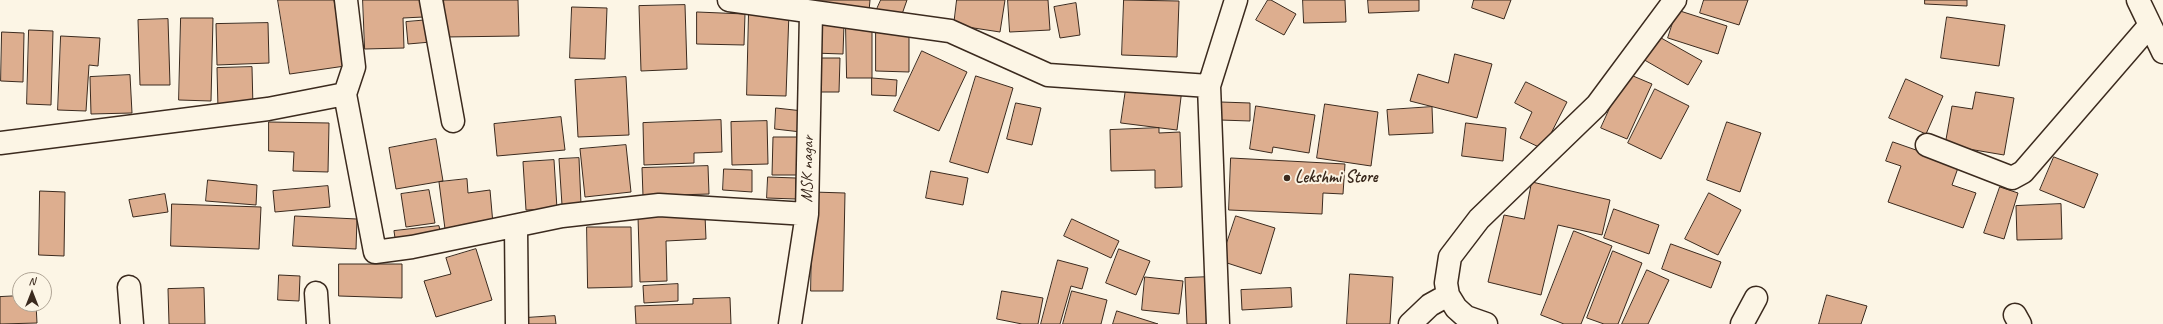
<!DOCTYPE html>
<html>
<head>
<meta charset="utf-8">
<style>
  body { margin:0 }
  #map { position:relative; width:2163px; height:324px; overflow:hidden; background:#fcf5e5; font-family:Caveat,sans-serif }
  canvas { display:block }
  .north { position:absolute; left:12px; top:272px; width:40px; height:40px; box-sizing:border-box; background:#fcf5e5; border:1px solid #afa495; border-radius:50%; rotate:0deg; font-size:11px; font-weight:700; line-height:16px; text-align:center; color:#3b2a1e }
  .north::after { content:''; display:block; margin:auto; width:14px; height:18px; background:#3b2a1e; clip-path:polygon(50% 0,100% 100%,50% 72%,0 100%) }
</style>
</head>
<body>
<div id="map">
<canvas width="2163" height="324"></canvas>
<div class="north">N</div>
</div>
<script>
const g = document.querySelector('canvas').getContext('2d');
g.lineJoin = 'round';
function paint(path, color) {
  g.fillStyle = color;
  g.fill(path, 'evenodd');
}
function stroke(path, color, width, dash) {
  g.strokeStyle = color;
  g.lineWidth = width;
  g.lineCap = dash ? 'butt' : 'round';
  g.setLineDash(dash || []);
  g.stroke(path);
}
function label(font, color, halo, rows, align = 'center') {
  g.font = font + ' Caveat,sans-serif';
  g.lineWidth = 4;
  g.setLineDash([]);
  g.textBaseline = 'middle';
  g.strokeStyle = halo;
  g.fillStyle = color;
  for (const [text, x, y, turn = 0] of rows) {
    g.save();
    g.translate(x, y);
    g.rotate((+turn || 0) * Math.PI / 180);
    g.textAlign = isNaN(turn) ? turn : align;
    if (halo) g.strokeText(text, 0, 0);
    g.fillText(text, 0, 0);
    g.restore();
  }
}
const building = new Path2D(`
  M278,0h56l11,66 -55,8z
  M363,0h59l1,17 -20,1 1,30 -39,1z
  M444,0h74l1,36 -74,1z
  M813,0h57l-1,11 -56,-5z
  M881,0h26l-6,17 -24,-8z
  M957,0h48l-5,32 -46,-7z
  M1008,0h40l2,30 -40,2z
  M1124,0l55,1 -2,56 -55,-2z
  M1268,0h3l25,14 -12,21 -28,-15z
  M1303,0h42l1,22 -42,1z
  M1368,0h51v11l-50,2z
  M1474,0h37l-7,19 -32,-11z
  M1704,0h44l-9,25 -39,-12z
  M1925,0h42v6l-42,-2z
  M1076,3l4,32 -20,3 -6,-31z
  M685,5l2,64 -46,2 -2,-65z
  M572,7l35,1 -2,51 -35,-1z
  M1677,10l50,16 -9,28 -50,-16z
  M749,11l40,1 -3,84 -39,-1z
  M697,12l48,2 -1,31 -47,-1z
  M1947,17l58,8 -6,41 -58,-8z
  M181,18h32l-2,83 -32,-1z
  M168,19l2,66h-30l-2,-65z
  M429,20l2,22 -23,2 -2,-22z
  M268,23l1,40 -52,2 -1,-41z
  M814,23l30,1 -1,30 -30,-1z
  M846,28h26v50h-25z
  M29,30l24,1 -2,74 -24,-1z
  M876,31h33v41l-33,-1z
  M2,32l22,1 -1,49 -22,-1z
  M1654,34l48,27 -14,24 -47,-27z
  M61,36l39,2 -2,28 -9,-1 -3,46 -28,-1z
  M922,51l45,21 -28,59 -45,-20z
  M1455,54l37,10 -15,54 -67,-17 8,-27 30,9z
  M816,58h24l-1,34h-24z
  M252,67l1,41 -35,1 -1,-41z
  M1626,73l26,11 -25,55 -26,-11z
  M130,75l2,38 -41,1 -1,-37z
  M976,76l37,12 -25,85 -38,-11z
  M626,77l3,58 -51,2 -3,-57z
  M872,78l25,2 -1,16 -24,-1z
  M1906,79l37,17 -17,38 -37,-16z
  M1127,82l55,7 -5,41 -56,-7z
  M1526,82l41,20 -24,47 -23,-11 12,-26 -17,-9z
  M1655,89l34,17 -28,53 -33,-16z
  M1976,92l38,6 -10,57 -59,-10 7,-39 20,3z
  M1221,102l29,1v18l-30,-1z
  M1016,103l25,5 -9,37 -25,-6z
  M1325,104l53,8 -7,54 -54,-8z
  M1256,106l59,9 -6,38 -36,-6 -1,6 -22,-4z
  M1432,107l1,26 -44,2 -2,-25z
  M776,108l27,3 -2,21 -26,-3z
  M561,117l4,33 -68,6 -3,-32z
  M721,120l1,32 -28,1v10l-50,2 -1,-42z
  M767,121l1,43 -36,1 -1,-43z
  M269,122l60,1 -1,49 -35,-1 1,-19 -25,-1z
  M1727,122l34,11 -21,59 -33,-12z
  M1466,123l40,5 -3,33 -41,-5z
  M1159,128v5l21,-1 2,55 -27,1v-18l-44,1 -1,-41z
  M797,134h6v41h-31l1,-38h24z
  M436,139l7,42 -47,8 -7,-41z
  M1893,142l66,23 -7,20 24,8 -13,35 -75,-26 13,-36 -15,-5z
  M626,145l5,47 -46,5 -5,-48z
  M2054,157l44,17 -14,34 -44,-18z
  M579,158l2,46 -19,1 -3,-46z
  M1231,158l114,6 -2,30 -20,-1 -1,21 -93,-4z
  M554,160l3,49 -31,1 -3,-48z
  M708,166l1,28 -66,2 -1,-28z
  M724,169l28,1v22l-29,-2z
  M931,171l37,7 -5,27 -37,-7z
  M768,177l28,1v21l-29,-1z
  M467,179l1,14 22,-3 3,34 -48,5 -6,-47z
  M208,180l49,5 -1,20 -50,-4z
  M1532,182l78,18 -8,35 -44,-10 -17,70 -53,-13 16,-67 20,4z
  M328,186l2,21 -55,5 -2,-21z
  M2000,187l18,6 -14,46 -20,-6z
  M429,190l6,33 -29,4 -5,-33z
  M40,191l25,1 -1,64 -25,-1z
  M813,192l32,1 -2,98h-32z
  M1709,193l32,17 -23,45 -33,-16z
  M165,194l3,18 -35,5 -4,-17z
  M172,204l89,3 -2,42 -88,-3z
  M2061,204l1,35 -45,1 -1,-34z
  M1614,209l45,16 -10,29 -45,-16z
  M705,215l1,24 -40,2 1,40 -27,1 -2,-65z
  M295,216l62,3 -1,30 -63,-3z
  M1236,216l39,12 -14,46 -40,-13z
  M1072,219l47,22 -8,17 -47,-22z
  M439,226l3,13 -46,6 -2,-14z
  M587,227h44l1,60 -44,1z
  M1574,231l38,15 -31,78h-17l-23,-9z
  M1671,244l50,18 -10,26 -49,-19z
  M476,249l16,51 -56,17 -12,-36 27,-7 -5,-16z
  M1119,249l31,12 -14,34 -30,-12z
  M1613,251l29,12 -24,61h-14l-17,-6z
  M1058,260l30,8 -6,21 -11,-3 -11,38h-19z
  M339,264h63v34l-63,-2z
  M1647,270l22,10 -21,44h-26z
  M1350,274l43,3 -3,47h-43z
  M279,275l21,1 -1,25 -21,-1z
  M1145,277l38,4 -4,33 -37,-4z
  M1210,277l3,47h-26l-2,-46z
  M678,284v17l-34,2 -1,-17z
  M204,288l1,36h-36l-1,-35z
  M1291,288l1,19 -50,3 -1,-20z
  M1002,291l41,7 -5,26h-16l-25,-5z
  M1072,291l35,9 -6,24h-38z
  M1827,295l40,11 -6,18h-42z
  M20,296v8h16l1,19 -37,1v-27z
  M730,298l1,26h-95l-1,-18 58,-2v-5z
  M1117,311l41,13h-45z
  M555,316l1,8h-30l-1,-6z`);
paint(building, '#ddae8f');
stroke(building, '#3b2a1e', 1);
const minor = new Path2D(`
  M346,0l8,67 -9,27 30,158 37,-5 150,-31 97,-11 148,9
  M431,0l22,121
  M729,0l221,31 98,44 161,11
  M2138,0l25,52
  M0,143l268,-34 77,-15
  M1927,145l85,33 11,-6 127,-147
  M516,227l1,97
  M129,287l3,37
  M316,293l2,31
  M2015,315l5,9
  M790,324l17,-110 4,-201
  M1218,324l-9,-238 27,-86
  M1410,324l20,-19 18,-10
  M1486,324l-20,-7 -10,-9 -8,-13 -2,-12 4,-26 29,-38 118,-114 78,-105
  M1742,324l14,-26`);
stroke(minor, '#3b2a1e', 25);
stroke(minor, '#fcf5e5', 22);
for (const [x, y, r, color] of [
  [1287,178,4,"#3b2a1e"]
]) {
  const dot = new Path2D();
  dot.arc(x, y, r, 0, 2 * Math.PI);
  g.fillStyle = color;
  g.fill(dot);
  stroke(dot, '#fcf5e5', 1.5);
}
label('17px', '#3b2a1e', '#fcf5e5', [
  ["MSK nagar",808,169,-89]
]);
label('bold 17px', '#3b2a1e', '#fcf5e5', [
  ["Lekshmi Store",1295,178]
], 'left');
</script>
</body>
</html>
